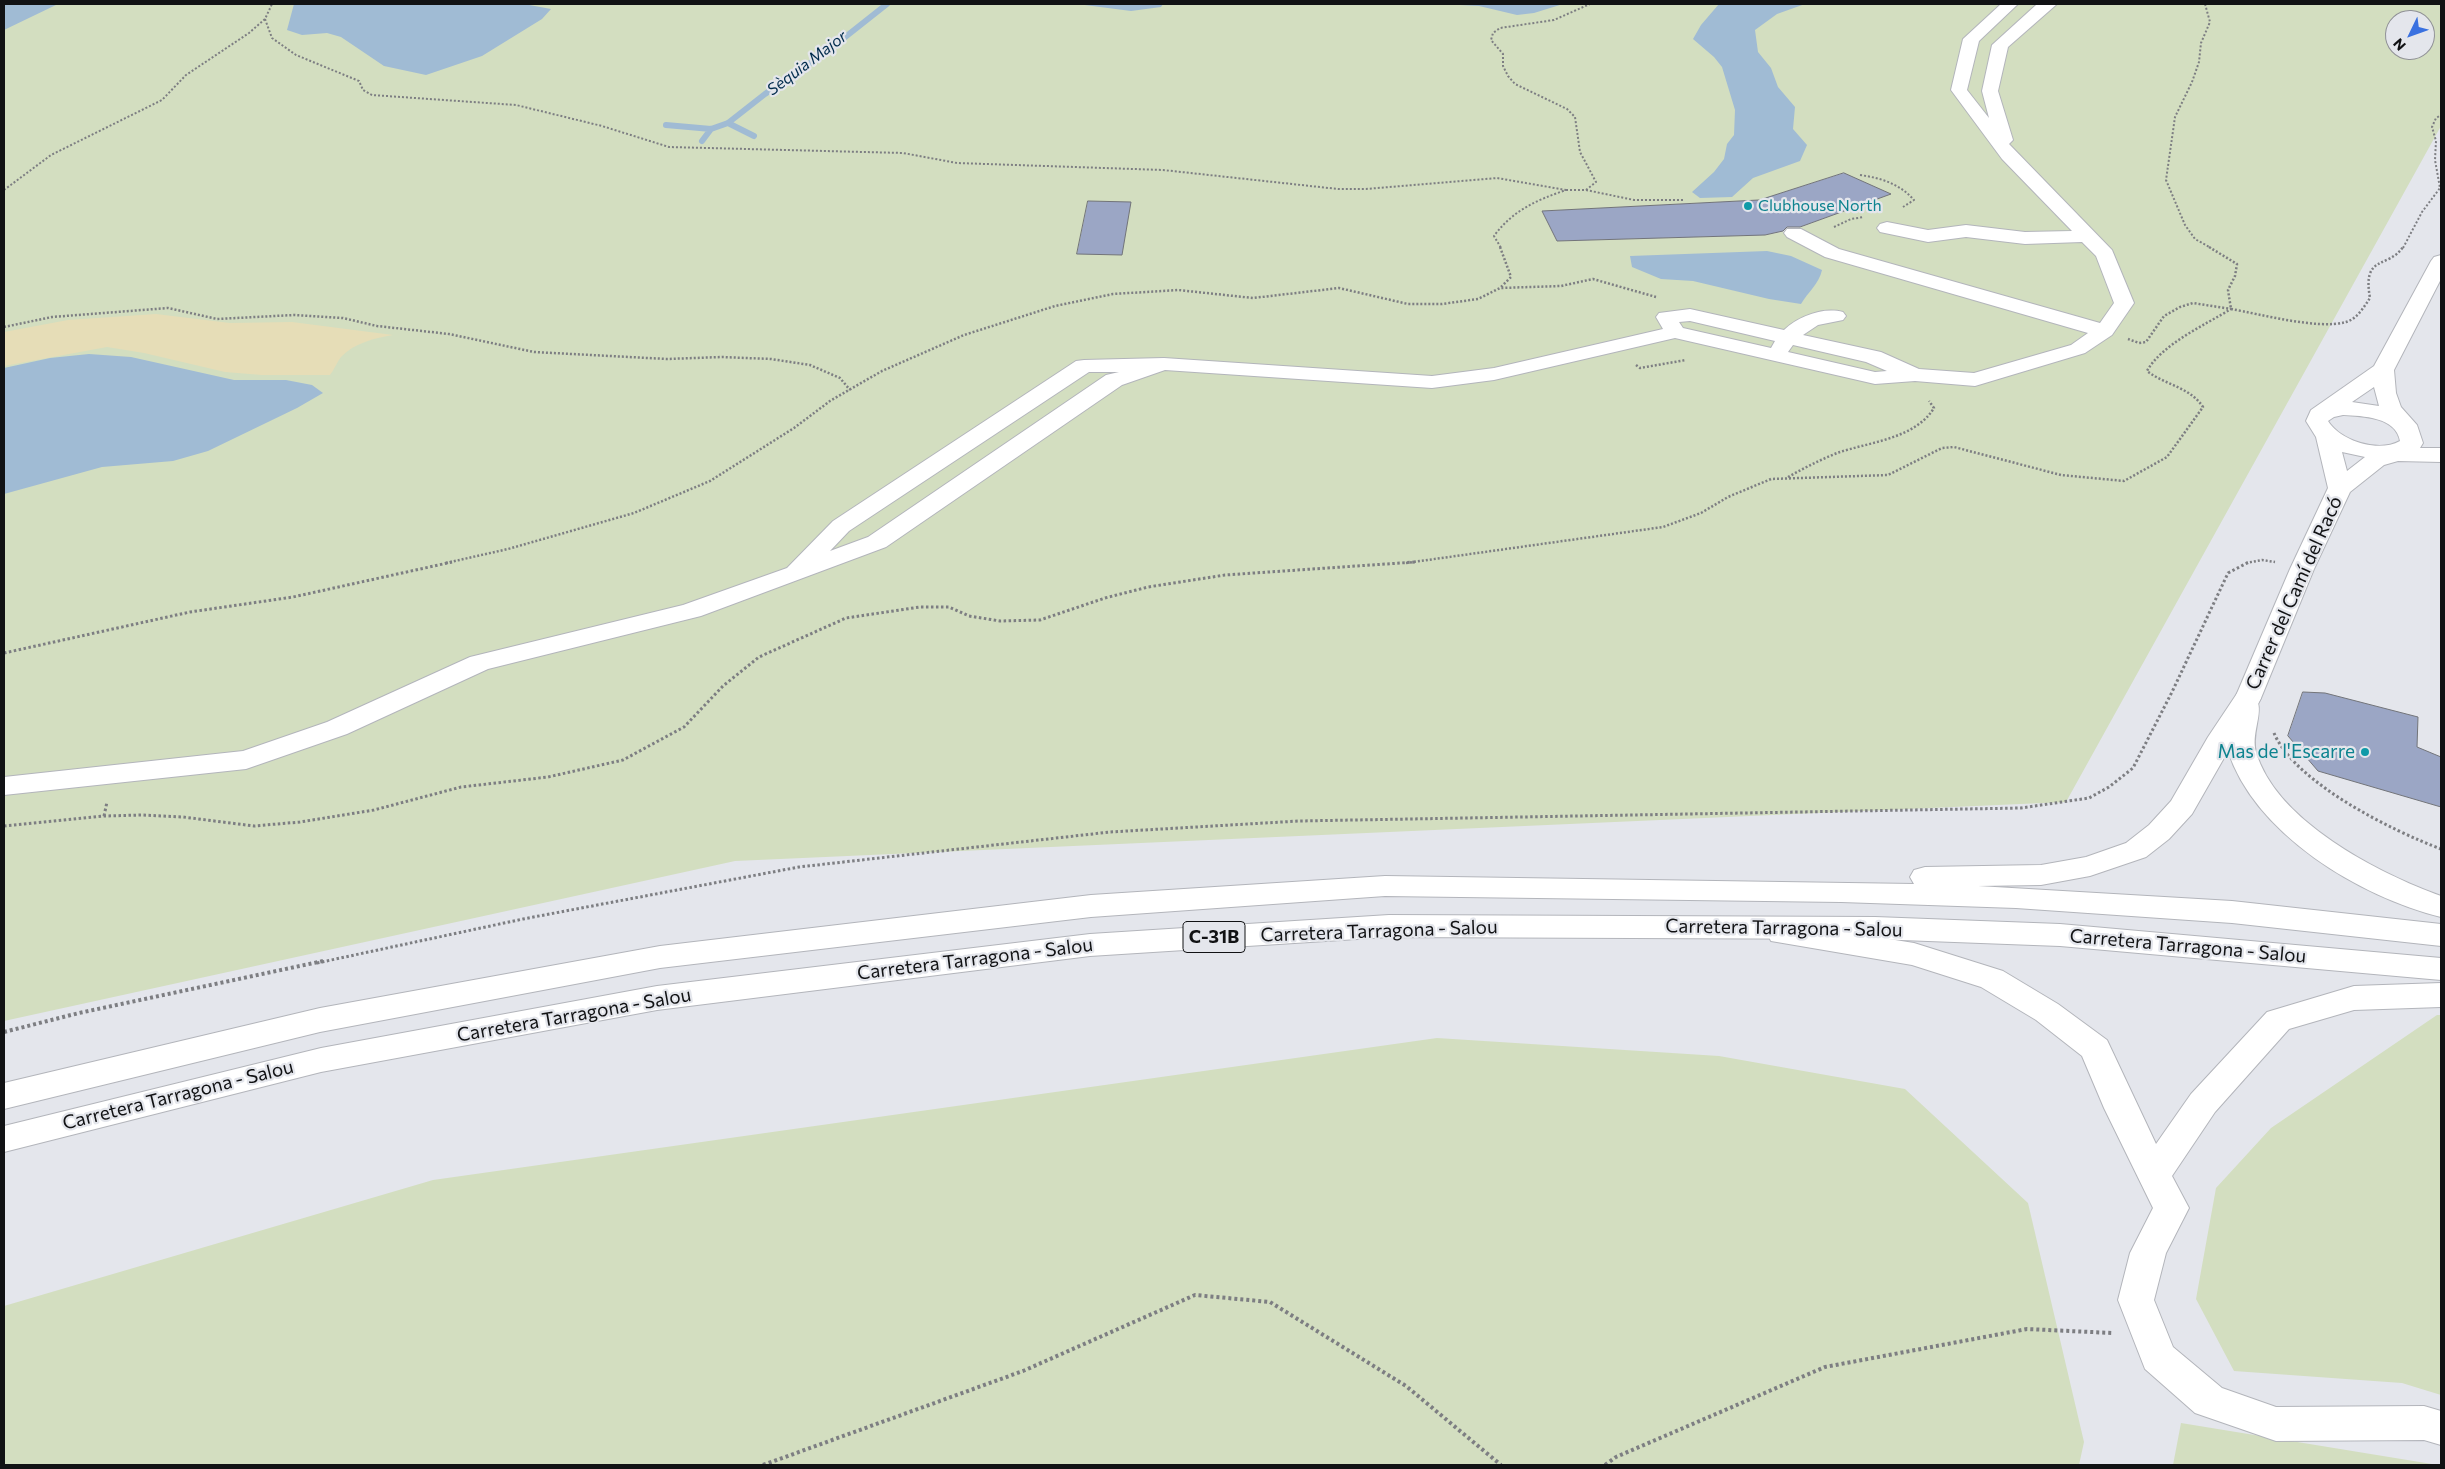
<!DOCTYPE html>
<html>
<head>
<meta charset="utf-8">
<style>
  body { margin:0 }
  #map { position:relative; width:2445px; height:1469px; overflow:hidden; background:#e4e6ec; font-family:Commissioner,sans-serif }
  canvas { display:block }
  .frame { position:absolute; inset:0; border:5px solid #111214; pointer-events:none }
  .north { position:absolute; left:2385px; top:10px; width:50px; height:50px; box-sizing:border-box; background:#e4e6ec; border:1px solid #909196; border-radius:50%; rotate:228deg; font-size:14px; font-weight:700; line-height:20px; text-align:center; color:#111214 }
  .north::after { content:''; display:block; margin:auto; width:18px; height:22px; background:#3a71e0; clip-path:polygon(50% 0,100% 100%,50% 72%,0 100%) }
</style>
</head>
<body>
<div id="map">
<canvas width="2445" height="1469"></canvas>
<div class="frame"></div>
<div class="north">N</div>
</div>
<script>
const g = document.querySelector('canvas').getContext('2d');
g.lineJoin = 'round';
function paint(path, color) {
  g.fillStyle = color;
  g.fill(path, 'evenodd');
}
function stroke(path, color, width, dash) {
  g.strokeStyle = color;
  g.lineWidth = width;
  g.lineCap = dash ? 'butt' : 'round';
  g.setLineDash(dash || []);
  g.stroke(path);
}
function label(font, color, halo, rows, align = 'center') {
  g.font = font + ' Commissioner,sans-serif';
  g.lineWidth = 4.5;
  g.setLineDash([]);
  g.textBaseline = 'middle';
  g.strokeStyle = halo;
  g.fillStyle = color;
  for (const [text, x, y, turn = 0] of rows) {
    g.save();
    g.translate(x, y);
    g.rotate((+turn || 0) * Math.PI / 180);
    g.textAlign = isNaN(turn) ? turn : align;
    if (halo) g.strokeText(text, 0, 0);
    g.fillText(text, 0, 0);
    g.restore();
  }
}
paint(new Path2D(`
  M4,4h2437v122l-375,676 -1331,59 -731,160zM2395,20h30v30h-30zM1843,173l47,21 -97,36 -28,5 -208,6 -15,-30 217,-11z
  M2437,1015h4v380l-39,-12 -168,-12 -38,-72 20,-111 55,-60z
  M1437,1038l282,18 186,33 123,114 56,239 -5,23h-2075v-159l429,-126z
  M2181,1423l257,42h-265z`), '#d3dec0');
paint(new Path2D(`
  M156,314l74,9 62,-1 101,13c-18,3 -39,8 -52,22 -4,5 -7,13 -11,18h-68l-37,-3 -81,-19 -37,-6 -103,19v-34l64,-12z`), '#e6ddb7');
paint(new Path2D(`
  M4,4h54l-54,26z
  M294,4h230l27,5 -9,10 -60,37 -56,19 -42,-9 -43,-29 -14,-4 -25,2 -15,-5z
  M1077,4h86l-2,3 -30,4z
  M1441,4h122l-29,9 -17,2 -38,-9z
  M1719,4h86l-28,10 -22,16 3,22 13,16 7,19 17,20 -2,22 14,16 -7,16 -47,17 -21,19 -32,1 -8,-6 22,-20 10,-13 3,-15 7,-9 1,-25 -13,-43 -8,-10 -21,-18 8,-14z
  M1767,251l24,5 31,14c-3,14 -14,22 -21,34l-32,-5 -76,-18 -32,-2 -29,-12 -2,-11z
  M89,354l42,3 103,23h52l26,5 11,8 -26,15 -89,43 -35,10 -71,6 -98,27v-126l46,-10z`), '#a0bbd4');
stroke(new Path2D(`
  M728,123l26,13
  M666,125l45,4 17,-6 37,-29 60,-41 62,-49
  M702,141l9,-12`), '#a0bbd4', 6);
const building = new Path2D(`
  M1844,173l47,21 -91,33h-13l-4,4 -18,4 -208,6 -15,-30 217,-11z
  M1088,201l43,1 -9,53 -45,-1z
  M2303,692l22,1 93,24 -1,30 24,10v50l-123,-36 -30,-35z`);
paint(building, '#9ba6c5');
stroke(building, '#727479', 1);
const minor = new Path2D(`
  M2001,4h17l-39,37 -12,49 22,28 -7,-27 10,-46 44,-40 21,-1 -49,43 -10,44 15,49 -4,4 103,106 22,53 -22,32 -27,18 -110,33 -60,-5 -40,3 -200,-46 -181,42 -62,8 -267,-18 -43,15 -236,162 -185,69 -213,53 -141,65 -101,35 -242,26v-18l239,-26 84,-29 143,-65 213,-52 104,-37 46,-47 243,-160 8,-1 80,-2 268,18 62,-8 169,-39 -7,-12 3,-4 31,-4 94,21c15,-14 39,-23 59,-18l3,4 -3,4 -25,5 -15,10 78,17 38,17 55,4 97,-28 17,-12 -263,-76 -38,-20 -3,-4 3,-4h14l38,20 261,74 14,-20 -18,-47 -14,-14 -57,2 -59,-7 -38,5 -48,-10 -3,-4 3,-4 7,-2 41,8 38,-5 59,7 47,-1 -70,-72 -51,-69 12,-51zM1690,321l85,20 -4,7 -88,-20 -4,-6zM1793,345l73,17 21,9 -12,1 -87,-20zM1089,372h30l-13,3 -238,162 -38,14 19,-20z
  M2441,255v24l-47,91 2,23 5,14 16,18 6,18 -3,5h21v14l-43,-1 -14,4 -34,27 -36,77 -53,129 -3,6 -10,2 -10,-2 -3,-6 55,-129 38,-81 -12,-51 -10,-16 5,-11 63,-44 57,-105 3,-4zM2374,387l5,19 -27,-4zM2343,415c20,1 53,2 57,26 -22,12 -59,0 -72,-20l6,-4zM2342,452l23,5 -18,14z
  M1782,922l132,21 89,28 55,33 49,36 49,104 35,-50 76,-82 87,-26 87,-3v24l-87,3 -65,19 -74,83 -43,64 17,32 -23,45 -12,47 19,47 49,41 54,19 148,-1 17,5v34l-17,-5 -148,1 -81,-28 -50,-44 -27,-69 12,-47 23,-45 -49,-100 -22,-52 -46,-36 -55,-33 -69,-22 -141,-24 -4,-8 4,-8z`);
const highway = new Path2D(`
  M2248,690l10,2 3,6 -3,5c4,13 -7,32 -2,49 20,69 122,121 185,144v21c-81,-20 -186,-83 -213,-166l-36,63 -23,25 -23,18 -56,19 -49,9 -63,1 254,15 209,23v22l-209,-23 -216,-15 -175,-6 -456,-6 -294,21 -431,51 -340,64 -316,77v-26l316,-75 340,-62 431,-51 294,-19 529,8 -4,-7 4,-7 11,-3 116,-2 45,-8 40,-14 23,-18 22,-24 37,-64 30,-45z
  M1389,915l486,2 185,7 381,34v22l-381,-34 -185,-7 -486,-2 -299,19 -433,54 -336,62 -317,80v-26l317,-78 336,-62 433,-52z`);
stroke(minor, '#b3b5bb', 2);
stroke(highway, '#b3b5bb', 2);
stroke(new Path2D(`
  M2205,4l5,18 -9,21 -2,19 -7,20 -17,35 -9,63 19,45 10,14 16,9
  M265,19l7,19 24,17 63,26 4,9 9,5 144,10 86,21 67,21 234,6 54,10 206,7 175,19h28l131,-11 69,12c-29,10 -53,20 -72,46l7,12
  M1860,175c21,3 40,9 54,25l-11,7
  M4,190l47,-35 111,-55 24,-25 63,-42 16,-14 7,-15
  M1566,190h20l10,-8 -16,-30 -5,-35 -8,-8 -52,-25 -7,-8 -5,-10v-12l-12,-14 2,-7 7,-5 54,-8 36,-16
  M1586,190l48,10h49
  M1834,227l17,-8 13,-2
  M2403,248l19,-36 18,-24 -5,-28 1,-19 -4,-14 4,-9 5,-3`), '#7d7e82', 2, [2, 2]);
stroke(new Path2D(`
  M1500,247l11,30 -10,10
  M2209,247l28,17 -2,12 -7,14 3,19c29,5 87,21 115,13 11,-3 18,-15 24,-24 -8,-44 18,-29 33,-51
  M4,327l48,-10 116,-9 49,11 77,-4 49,3 34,8 72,8 85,18 133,7 55,-2 49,2 39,6 30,13 10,12
  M1636,365l4,3 46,-8
  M1788,477c16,-9 32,-17 49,-24 32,-11 78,-14 97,-45l-5,-7
  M446,563l62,-14 126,-36 76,-32 84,-53 36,-27 52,-30 82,-36 91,-29 58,-12 65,-4 75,8 86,-10 69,16h34l36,-5 22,-11 61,-2 32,-7 63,18
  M1406,563l257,-36 38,-14 27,-16 43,-18 117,-4 54,-27 12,-1 107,28 63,6 43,-24 36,-50c-13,-20 -38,-22 -56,-36 15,-27 58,-46 84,-62l-38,-6 -13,4 -16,9 -18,26 -7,1 -11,-4
  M2246,563l16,-3 13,2`), '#7d7e82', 2.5, [2, 2]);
stroke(new Path2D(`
  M4,653l186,-41 103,-15 159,-35
  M2274,733c21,50 119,98 167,116
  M104,816l3,-14
  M4,826l100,-10 39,-1 40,2 71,9 46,-4 74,-12 87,-23 87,-10 75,-17 61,-33 39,-41 36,-29 87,-39 74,-11h29l20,9 31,5 40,-1 65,-22 43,-11 77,-12 190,-13
  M317,963l206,-44 276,-52 311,-35 189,-11 722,-13 68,-10 20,-11 24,-19 39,-76 56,-119 21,-11`), '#7d7e82', 3, [2.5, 2.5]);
stroke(new Path2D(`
  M4,1032l75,-19 244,-52
  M763,1465l260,-94 172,-76 75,7 136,84 95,79
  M1605,1465l11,-8 209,-90 202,-38 85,4`), '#7d7e82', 4, [3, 3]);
paint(minor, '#fff');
paint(highway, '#fff');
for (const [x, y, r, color] of [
  [1748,206,5,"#0f9aa8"],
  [2365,752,5,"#0f9aa8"]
]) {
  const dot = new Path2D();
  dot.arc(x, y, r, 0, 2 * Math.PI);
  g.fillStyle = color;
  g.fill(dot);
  stroke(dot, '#e4e6ec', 2);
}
label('italic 16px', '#002b4c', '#e4e6ec', [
  ["Sèquia Major",807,63,-37]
]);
label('16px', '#0d838f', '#e4e6ec', [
  ["Clubhouse North",1758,206]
], 'left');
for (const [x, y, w] of [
  [1214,937,62]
]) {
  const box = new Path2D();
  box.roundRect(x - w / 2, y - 15.5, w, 31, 4);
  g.fillStyle = '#e4e6ec';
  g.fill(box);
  stroke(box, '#111214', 1);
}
label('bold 18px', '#111214', null, [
  ["C-31B",1214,937]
]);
label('19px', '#111214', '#e4e6ec', [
  ["Carrer del Camí del Racó",2294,593,-66],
  ["Carretera Tarragona - Salou",1784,928,1],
  ["Carretera Tarragona - Salou",1379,931,-2],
  ["Carretera Tarragona - Salou",2188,946,5],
  ["Carretera Tarragona - Salou",975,959,-7],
  ["Carretera Tarragona - Salou",574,1015,-10],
  ["Carretera Tarragona - Salou",178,1095,-14]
]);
label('19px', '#0d838f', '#e4e6ec', [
  ["Mas de l'Escarre",2355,752]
], 'right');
</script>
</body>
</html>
